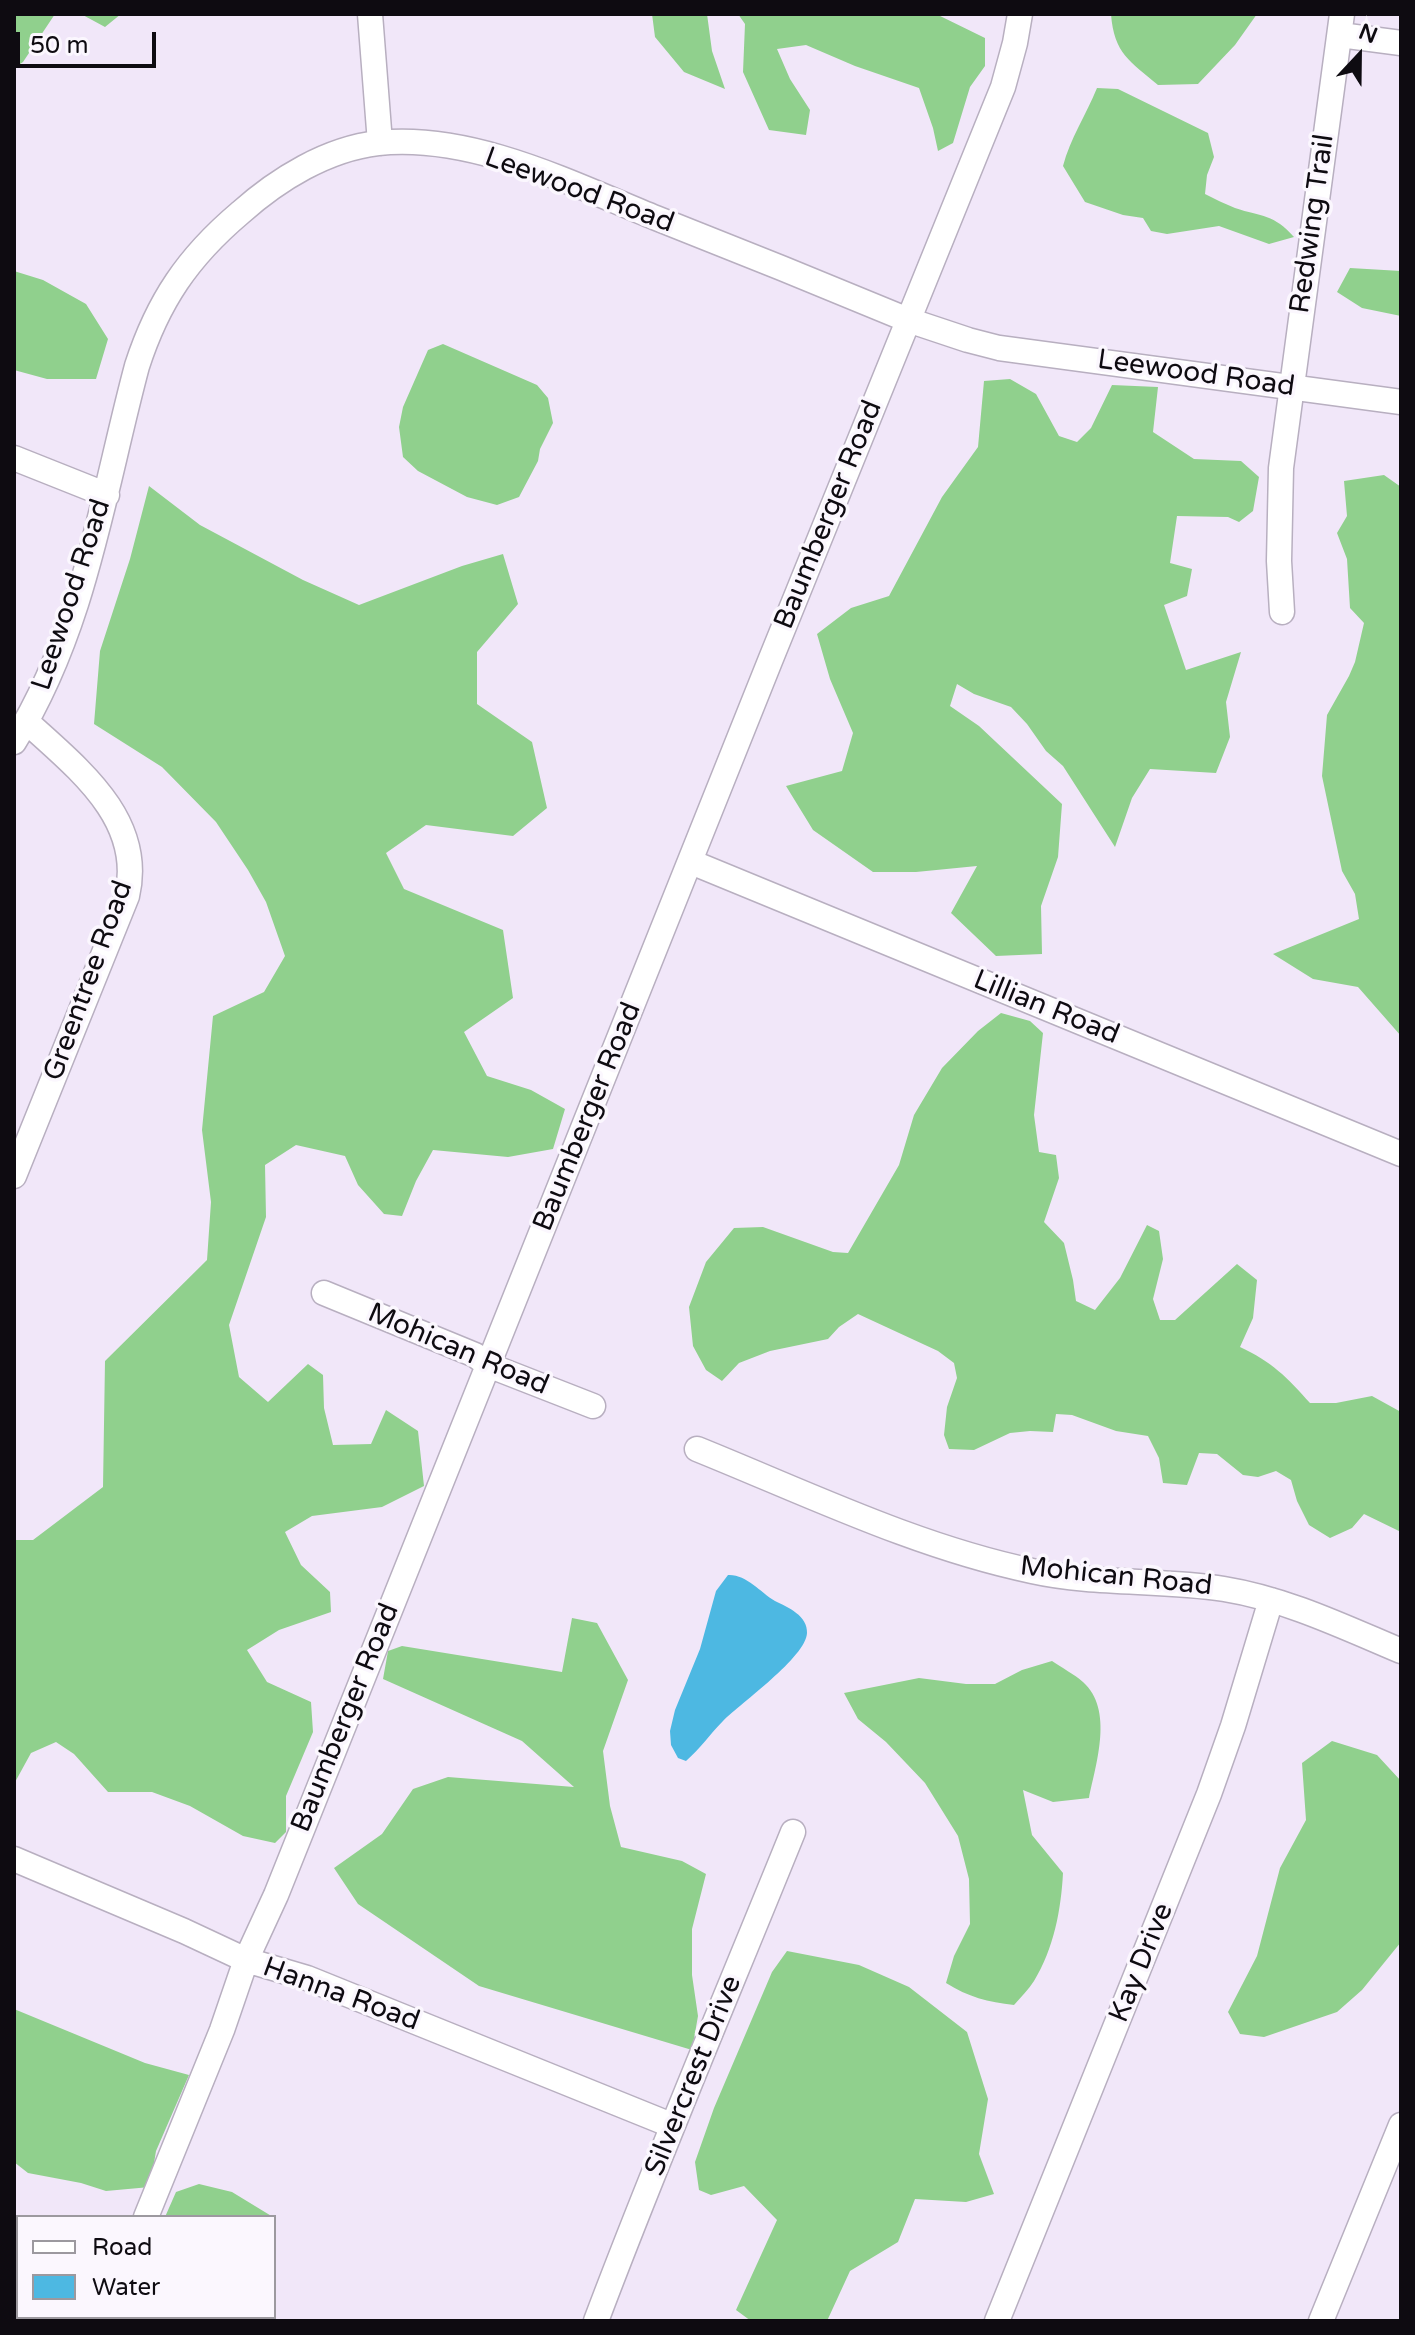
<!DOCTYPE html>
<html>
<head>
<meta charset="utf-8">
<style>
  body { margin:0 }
  #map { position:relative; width:1415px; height:2335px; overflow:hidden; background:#f1e7f9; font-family:"Varela Round",sans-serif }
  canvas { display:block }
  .frame { position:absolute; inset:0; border:16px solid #0e0b11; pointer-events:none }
  .legend { position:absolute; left:16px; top:2215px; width:260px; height:104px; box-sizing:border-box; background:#fbf7fe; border:2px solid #9c999f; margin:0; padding:10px 14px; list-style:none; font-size:24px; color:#0e0b11 }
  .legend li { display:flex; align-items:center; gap:16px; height:40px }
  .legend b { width:40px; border:2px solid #9c999f }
  .north { position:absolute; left:1319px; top:16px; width:80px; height:80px; -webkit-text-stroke:6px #fbf7fe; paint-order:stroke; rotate:22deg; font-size:22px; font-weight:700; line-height:32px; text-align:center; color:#0e0b11 }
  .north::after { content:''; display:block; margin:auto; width:28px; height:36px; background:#0e0b11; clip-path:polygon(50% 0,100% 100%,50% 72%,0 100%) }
  .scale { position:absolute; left:16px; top:32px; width:140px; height:36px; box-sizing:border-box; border:4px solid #0e0b11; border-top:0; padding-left:10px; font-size:24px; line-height:28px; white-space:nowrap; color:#0e0b11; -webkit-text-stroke:6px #fbf7fe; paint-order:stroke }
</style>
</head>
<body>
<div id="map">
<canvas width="1415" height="2335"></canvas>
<div class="frame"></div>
<ul class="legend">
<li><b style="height:10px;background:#fff"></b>Road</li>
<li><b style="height:22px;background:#4db8e2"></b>Water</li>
</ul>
<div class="north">N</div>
<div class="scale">50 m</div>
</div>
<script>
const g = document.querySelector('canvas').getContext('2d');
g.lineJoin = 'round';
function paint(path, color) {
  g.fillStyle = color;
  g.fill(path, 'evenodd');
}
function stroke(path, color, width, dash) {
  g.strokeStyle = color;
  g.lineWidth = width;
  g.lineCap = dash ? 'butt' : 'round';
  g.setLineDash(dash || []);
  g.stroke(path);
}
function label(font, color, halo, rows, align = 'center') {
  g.font = font + ' "Varela Round",sans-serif';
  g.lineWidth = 7;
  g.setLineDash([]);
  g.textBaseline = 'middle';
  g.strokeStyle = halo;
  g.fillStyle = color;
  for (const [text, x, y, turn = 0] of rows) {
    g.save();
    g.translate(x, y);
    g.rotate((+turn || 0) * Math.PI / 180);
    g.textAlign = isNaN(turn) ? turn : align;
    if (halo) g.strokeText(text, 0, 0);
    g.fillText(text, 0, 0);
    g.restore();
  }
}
paint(new Path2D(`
  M14,14h41l-32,48 -9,6z
  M81,14h40l-16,13z
  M652,14h55l5,37 13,38 -41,-17 -29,-35z
  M738,14h198l49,24v28l-15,21 -17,56 -15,8 -5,-23 -14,-40 -64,-22 -49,-21 -29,4 13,30 20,31 -4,25 -37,-5 -26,-58 2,-48z
  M1111,14h146l-22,31 -37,39 -40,1c-28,-24 -44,-31 -47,-71z
  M1097,88l21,1 90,44 6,24 -7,18 -2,19c10,5 20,10 30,14 27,9 39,6 59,29l-25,7 -50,-18 -52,8 -16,-3 -8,-13 -20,-3 -38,-13 -22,-36c7,-27 23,-51 34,-78z
  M1350,268l51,3v45l-39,-8 -25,-16z
  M14,271l29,9 43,24 22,35 -12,40h-49l-33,-9z
  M443,344l94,41 11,13 5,25 -13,26 -2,12 -19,36 -22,8 -30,-8 -49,-26 -15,-14 -4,-30 4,-20 25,-57z
  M1010,379l26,15 23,42 18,6 14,-14 21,-43 46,2 -5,45 41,27 47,2 18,16 -6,34 -14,11 -11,-5 -51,-1 -7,47 22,6 -5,27 -23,9 22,65 55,-18 -15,50 4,35 -14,36 -66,-4 -18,29 -17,49 -52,-81 -17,-15 -19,-27 -16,-17 -37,-13 -17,-10 -7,22 29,20 83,78 -4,53 -17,49 1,48 -46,2 -45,-43 26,-47 -61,6h-43l-60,-42 -27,-44 56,-15 11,-38 -23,-54 -13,-45 34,-26 38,-12 53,-99 36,-50 6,-66z
  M1384,475l17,12v549l-43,-49 -45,-8 -40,-25 86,-35 -4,-25 -13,-23 -20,-95 5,-61 22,-39 6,-14 9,-39 -14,-15 -3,-49 -10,-26 10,-17 -3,-35z
  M149,486l51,39 103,55 56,25 103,-39 41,-12 15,50 -41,48v52l55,38 15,66 -34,28 -87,-11 -40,28 18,36 99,41 10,68 -49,34 23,44 44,14 34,19 -12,40 -45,8 -75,-7 -17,31 -14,35 -18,-2 -26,-29 -13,-29 -49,-11 -31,20 1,52 -37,108 10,52 29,25 40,-38 15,11 1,33 9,37 38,-1 15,-34 32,21 6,55 -42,21 -70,9 -27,16 16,33 29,27 1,20 -52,18 -32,20 20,32 44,20 2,30 -27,64v36l-11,11 -32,-7 -53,-30 -38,-14h-44l-34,-38 -18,-12 -25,11 -17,31v-244h19l70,-53 2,-126 102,-101 4,-58 -9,-72 11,-114 51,-24 21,-36 -19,-54 -18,-32 -32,-48 -54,-55 -68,-43 6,-73 30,-92z
  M1001,1013l29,8 13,12 -9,82 5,37 17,3 3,23 -15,44 20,21 9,37 3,21 19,9 25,-32 27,-53 12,6 4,28 -10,40 7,21h15l62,-56 20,16 -4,38 -13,29c31,14 48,31 70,56h26l36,-7 29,16v120l-37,-18 -12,14 -22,10 -21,-13 -12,-24 -6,-21 -15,-9 -18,6 -15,-2 -26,-21 -18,-1 -12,32 -24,-2 -4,-25 -11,-22 -32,-5 -44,-16 -16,-1 -3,18 -23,-1 -20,2 -36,17 -25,-1 -5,-14 3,-28 10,-29 -3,-15 -16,-12 -80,-37 -19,13 -11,12 -58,12 -31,12 -17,18 -16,-11 -13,-24 -4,-39 17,-45 28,-34 29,-1 70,25 15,1 51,-88 15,-50 28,-47 36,-37z
  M572,1618l25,5 31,57 -25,71 7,55 11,41 61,14 24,13 -14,55v46l6,41 -6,34 -213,-64 -121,-82 -24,-36 48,-34 31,-45 35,-12 126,10 -52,-46 -139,-62 5,-28 14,-5 160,26z
  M1052,1661c10,7 22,13 31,21 31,28 13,81 6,116l-36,4 -30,-12 9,45 31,38c-2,37 -9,75 -29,108 -5,8 -13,16 -20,24 -26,-3 -46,-8 -68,-22l8,-27 16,-32 -1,-45 -11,-43 -33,-53 -39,-41 -28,-23 -14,-26 75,-15 47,6h29l27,-14z
  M1332,1741l45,14 24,26v161l-39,48 -25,22 -73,25 -24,-3 -12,-22 29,-56 23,-88 26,-48 -4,-57z
  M787,1951l72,14 50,22 58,45 21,67 -9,55 15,40 -28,8 -51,-3 -17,43 -48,29 -23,50h-76l-15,-11 41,-90 -33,-34 -33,9 -12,-5 -4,-28 19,-54 58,-136z
  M14,2009l131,54 44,12 -33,76 -6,36 -44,4 -25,-8 -53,-10 -14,-11z
  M199,2184l33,8 41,25h-108l11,-25z`), '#90d08d');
paint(new Path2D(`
  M728,1575c18,-1 32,17 47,26 13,6 33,15 32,32 -1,24 -66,70 -84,88 -13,13 -23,28 -37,40l-8,-3 -7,-13 -1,-14 5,-21 25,-61 16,-58z`), '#4db8e2');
const minor = new Path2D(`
  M370,14l10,129
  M1340,35l61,8
  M14,458l93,37
  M1282,612l-3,-51 2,-93 61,-454
  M14,742c71,-114 89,-249 123,-376 21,-65 51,-109 103,-153 38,-34 87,-64 138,-70 94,-10 194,41 278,75 84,33 168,67 252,102l60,20 31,8 402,54
  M691,862l710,292
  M14,1176l113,-280c18,-77 -50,-128 -100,-174
  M324,1293l151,62 13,10 105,41
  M697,1449c109,44 220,98 335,122 63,14 128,8 192,18 62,10 120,38 177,62
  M14,1859l170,72 62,29 61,18 364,147
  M146,2217l76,-187 24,-70 30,-65 494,-1234 233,-574 12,-44 5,-29
  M104,2321l2,-4
  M596,2321c62,-165 131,-326 197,-489
  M997,2321l212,-527 24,-68 38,-126
  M1321,2321l80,-196`);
stroke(minor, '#b8afc0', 27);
stroke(minor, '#fff', 24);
label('28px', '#0e0b11', '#fbf7fe', [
  ["Leewood Road",579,191,20],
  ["Redwing Trail",1313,224,-82],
  ["Leewood Road",1196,374,8],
  ["Baumberger Road",829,515,-68],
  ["Leewood Road",72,595,-72],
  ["Greentree Road",89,981,-70],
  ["Lillian Road",1046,1008,22],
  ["Baumberger Road",588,1117,-68],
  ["Mohican Road",458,1350,23],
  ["Mohican Road",1116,1577,6],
  ["Baumberger Road",346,1718,-68],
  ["Kay Drive",1142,1963,-68],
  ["Hanna Road",341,1995,20],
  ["Silvercrest Drive",694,2076,-68]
]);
</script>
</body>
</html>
